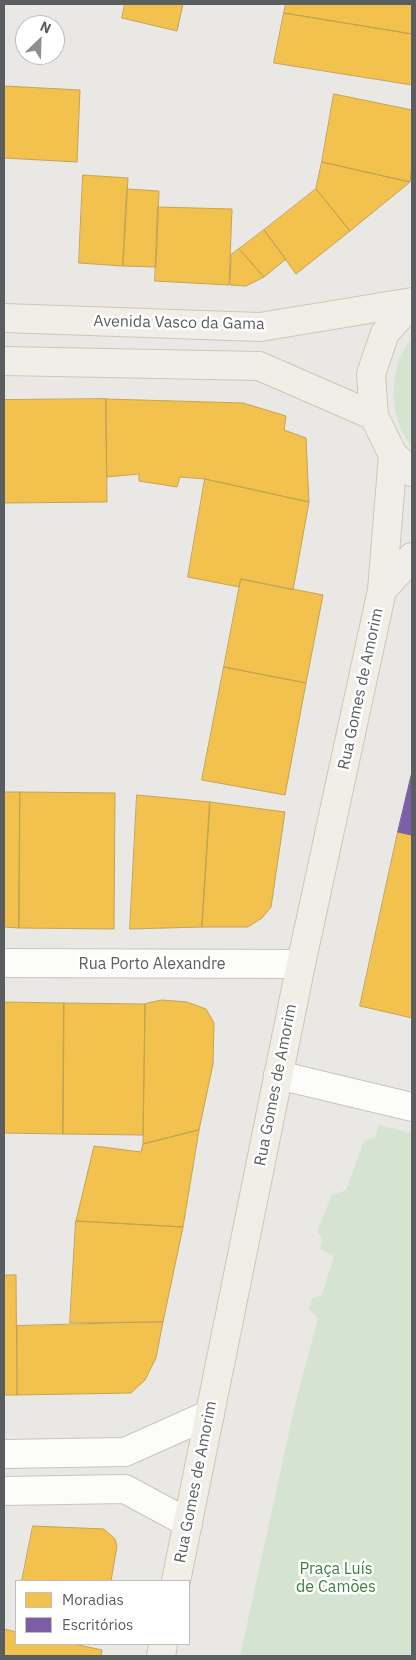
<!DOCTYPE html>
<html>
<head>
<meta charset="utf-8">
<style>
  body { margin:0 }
  #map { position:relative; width:416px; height:1660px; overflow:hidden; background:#eae8e4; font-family:"IBM Plex Sans",sans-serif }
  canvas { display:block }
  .frame { position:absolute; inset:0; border:5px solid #5a5e61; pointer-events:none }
  .legend { position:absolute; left:15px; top:1580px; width:175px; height:65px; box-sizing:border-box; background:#fff; border:1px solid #bdbfc0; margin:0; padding:6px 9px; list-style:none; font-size:15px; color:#5a5e61 }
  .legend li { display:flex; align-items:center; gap:10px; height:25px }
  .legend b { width:25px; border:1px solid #bdbfc0 }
  .north { position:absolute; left:15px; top:15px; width:50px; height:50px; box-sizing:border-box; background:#fff; border:1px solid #bdbfc0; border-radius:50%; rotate:24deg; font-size:14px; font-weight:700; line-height:20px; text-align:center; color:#5a5e61 }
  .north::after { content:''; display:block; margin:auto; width:18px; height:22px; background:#8c8e8f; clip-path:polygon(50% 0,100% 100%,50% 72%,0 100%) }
</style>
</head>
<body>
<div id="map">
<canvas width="416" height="1660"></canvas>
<div class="frame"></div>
<ul class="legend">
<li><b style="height:14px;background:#f2c14e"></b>Moradias</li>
<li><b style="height:14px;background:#7b5ea7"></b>Escritórios</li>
</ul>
<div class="north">N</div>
</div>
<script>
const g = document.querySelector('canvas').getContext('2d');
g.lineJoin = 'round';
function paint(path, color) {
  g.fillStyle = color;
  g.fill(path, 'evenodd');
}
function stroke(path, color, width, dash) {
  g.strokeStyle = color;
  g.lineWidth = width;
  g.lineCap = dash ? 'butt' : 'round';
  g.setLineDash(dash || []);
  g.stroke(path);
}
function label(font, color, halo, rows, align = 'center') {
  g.font = font + ' "IBM Plex Sans",sans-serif';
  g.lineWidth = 5;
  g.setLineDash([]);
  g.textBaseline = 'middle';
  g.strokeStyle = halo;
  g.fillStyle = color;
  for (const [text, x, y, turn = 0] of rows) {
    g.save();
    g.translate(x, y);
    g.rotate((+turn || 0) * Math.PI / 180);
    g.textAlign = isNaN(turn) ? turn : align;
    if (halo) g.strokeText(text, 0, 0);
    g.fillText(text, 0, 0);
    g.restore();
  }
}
paint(new Path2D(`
  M412,338v108c-25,-26 -24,-82 0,-108z
  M379,1125l33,8v523h-172l55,-251 23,-87 -9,-9 3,-10 10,-4 12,-39 -14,-7 2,-11 -5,-7 15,-36 14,-5 18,-49 11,-4z`), '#d4e4d0');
const homes = new Path2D(`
  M125,4h58l-6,27 -55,-13z
  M286,4h126v30l-128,-21z
  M284,13l128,21v51l-138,-22z
  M4,86l76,4 -3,72 -73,-4z
  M334,94l78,16v55l-2,17 -88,-20z
  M322,162l88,20 -60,49 -34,-42z
  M83,175l45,3 -5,88 -44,-3z
  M127,189l32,2 -3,76 -33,-1z
  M316,189l34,42 -54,43 -32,-44z
  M158,207l74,2 -3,76 -74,-4z
  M264,230l22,29 -22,18 -25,-28z
  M239,249l25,28 -18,9 -16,-1 1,-30z
  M106,399l137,4 43,13 -2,14 22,8 3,64 -104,-23 -25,-2 -3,10 -38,-6v-7l-32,3z
  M106,399l1,103 -103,1v-103z
  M205,479l104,23 -16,88 -52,-11 -2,8 -51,-10z
  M241,579l82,16 -17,88 -82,-16z
  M224,667l82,16 -21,112 -83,-15z
  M4,792h16l-1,136 -15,-1z
  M20,792l95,1 -1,136 -95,-1z
  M137,795l73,7 -8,125 -72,2z
  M210,802l75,10 -14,95 -9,11 -14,9h-46z
  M398,832l14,3v183l-52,-12z
  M162,1000l25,2 19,7 8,14 -1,41 -14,66 -56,14 2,-140z
  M4,1002l60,1 -1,131 -59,-1z
  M64,1003l81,1 -2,131 -80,-1z
  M199,1130l-16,97 -107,-6 18,-75 47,6 2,-8z
  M76,1221l107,6 -20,95 -93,1z
  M4,1275h12l1,120h-13z
  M163,1322l-7,36 -11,22 -14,13 -114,2v-69z
  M33,1526l71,3 11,10 2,7 -6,35h-89z
  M4,1629l12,3v12h58l28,6 -1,6h-97z`);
paint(homes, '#f2c14e');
stroke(homes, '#c4a354', 1);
const offices = new Path2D(`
  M412,772v63l-14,-3z`);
paint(offices, '#7b5ea7');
stroke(offices, '#715e92', 1);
const minor = new Path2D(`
  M4,963l297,1
  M278,1075l134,32
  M4,1454l121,-2 85,-38
  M4,1491l121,-2 63,34`);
const major = new Path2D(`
  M412,303l-27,30 -14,41 3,42 19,39 19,17
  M4,318l256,9 152,-25
  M4,361l255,5 115,50
  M382,590l30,-33
  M176,1581l125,-617 81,-374 11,-135
  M161,1656l2,-12`);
stroke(minor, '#c5c5c5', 30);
stroke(major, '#d0c6b4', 30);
stroke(minor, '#fcfcfb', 28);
stroke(major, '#f1eee7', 28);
label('16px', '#5a5e61', '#fff', [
  ["Avenida Vasco da Gama",179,323,1],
  ["Rua Gomes de Amorim",361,689,-78],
  ["Rua Porto Alexandre",152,964],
  ["Rua Gomes de Amorim",276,1085,-79],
  ["Rua Gomes de Amorim",196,1482,-79]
]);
label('16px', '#3d7f3c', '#fff', [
  ["Praça Luís",336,1569],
  ["de Camões",336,1587]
]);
</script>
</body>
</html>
